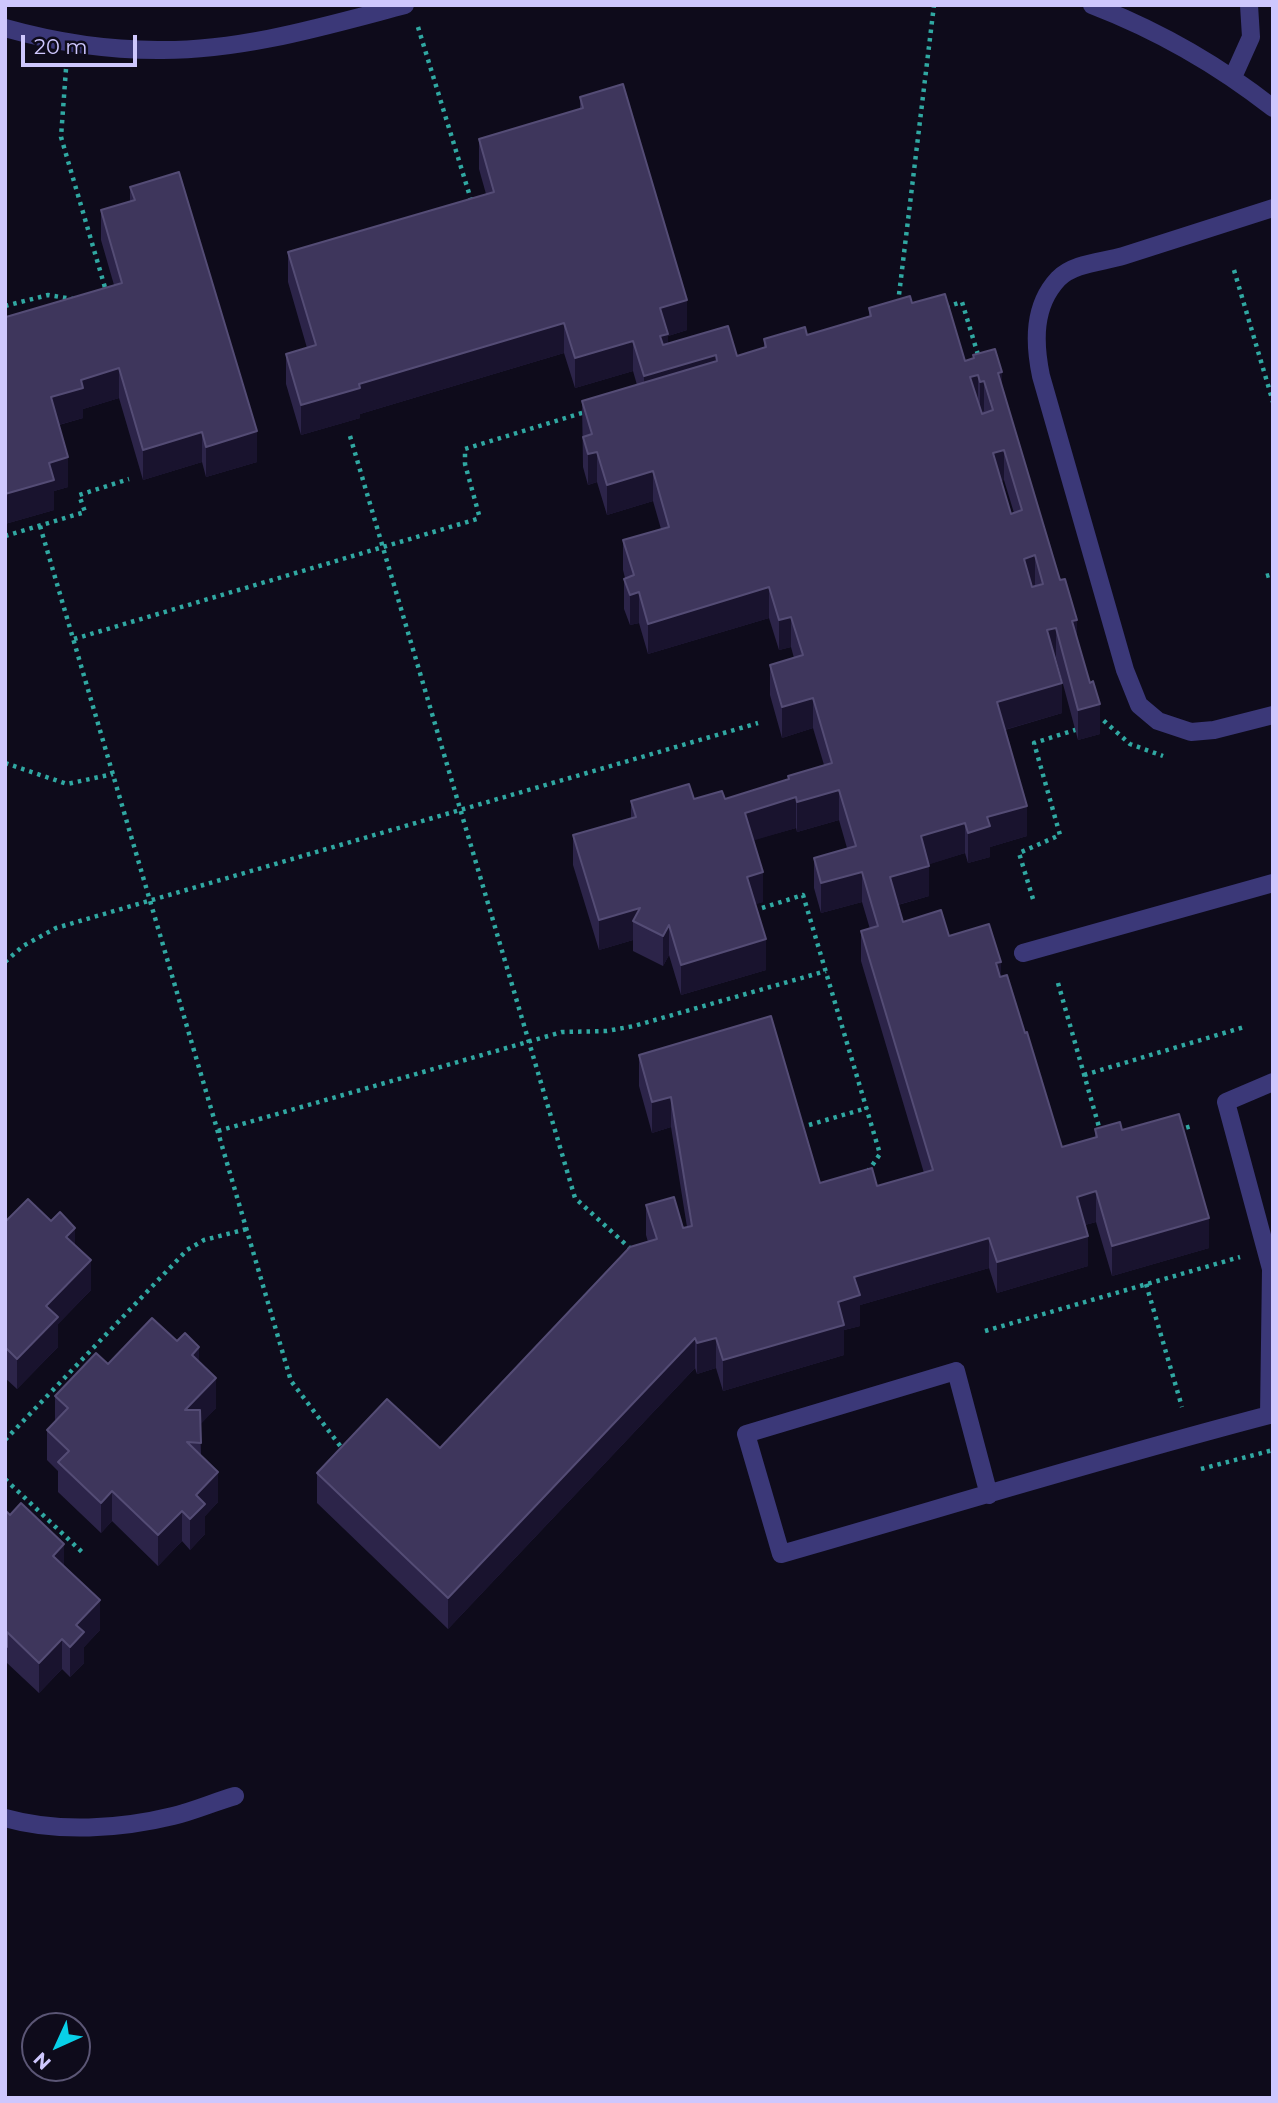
<!DOCTYPE html>
<html>
<head>
<meta charset="utf-8">
<style>
  body { margin:0 }
  #map { position:relative; width:1278px; height:2103px; overflow:hidden; background:#0e0b1b; font-family:Montserrat,sans-serif }
  canvas { display:block }
  .frame { position:absolute; inset:0; border:7px solid #cec7fd; pointer-events:none }
  .north { position:absolute; left:21px; top:2012px; width:70px; height:70px; box-sizing:border-box; background:#0e0b1b; border:2px solid #5b5675; border-radius:50%; rotate:225deg; font-size:19px; font-weight:700; line-height:28px; text-align:center; color:#cec7fd }
  .north::after { content:''; display:block; margin:auto; width:24px; height:32px; background:#08d0e8; clip-path:polygon(50% 0,100% 100%,50% 72%,0 100%) }
  .scale { position:absolute; left:21px; top:35px; width:116px; height:32px; box-sizing:border-box; border:4px solid #cec7fd; border-top:0; padding-left:9px; font-size:21px; line-height:24px; white-space:nowrap; color:#cec7fd; -webkit-text-stroke:5px #0e0b1b; paint-order:stroke }
</style>
</head>
<body>
<div id="map">
<canvas width="1278" height="2103"></canvas>
<div class="frame"></div>
<div class="north">N</div>
<div class="scale">20 m</div>
</div>
<script>
const g = document.querySelector('canvas').getContext('2d');
g.lineJoin = 'round';
function stroke(path, color, width, dash) {
  g.strokeStyle = color;
  g.lineWidth = width;
  g.lineCap = dash ? 'butt' : 'round';
  g.setLineDash(dash || []);
  g.stroke(path);
}
function paint(path, color) {
  g.fillStyle = color;
  g.fill(path, 'evenodd');
}
stroke(new Path2D(`
  M418,27l54,176
  M66,69l-5,68 45,154
  M1234,270l39,132
  M898,303l36,-298
  M5,306l43,-11 25,4
  M946,307l16,-5 17,56
  M350,436l225,762 59,54
  M40,526l251,855 53,70
  M5,536l80,-24 -6,-17 50,-16
  M1266,576l7,-2
  M74,639l403,-120 2,-4 -14,-51v-15l120,-37
  M1096,723l7,-3 27,24 33,12
  M5,763l62,21 46,-10
  M1033,899l-14,-46 41,-18 -26,-92 44,-14
  M762,908l41,-13 77,259 -13,19
  M5,962l18,-16 33,-18 702,-205
  M1058,983l43,151
  M1084,1075l160,-48
  M809,1125l58,-17
  M1178,1130l14,-4
  M218,1131l344,-99 45,-1 27,-5 192,-55
  M1146,1284l36,123
  M985,1331l255,-74
  M5,1440l182,-190 17,-10 43,-11
  M1201,1469l72,-19
  M5,1479l78,74`), '#30a8a2', 4.5, [3.5, 5]);
stroke(new Path2D(`
  M1092,5c65,25 125,59 181,103
  M5,28c50,14 102,22 153,22 84,1 167,-24 247,-45
  M1233,77l18,-40 -2,-32
  M1273,208c-50,16 -100,32 -150,48 -20,6 -50,7 -65,23 -25,27 -24,63 -17,97l84,294 14,35 19,16 33,11 23,-2 59,-15
  M1023,953l250,-70
  M1273,1082l-47,20 45,167h2
  M1269,1415l2,-146
  M989,1495l-33,-124 -210,63 35,120c164,-47 327,-97 492,-140
  M5,1818c53,15 115,11 168,-2 21,-5 41,-14 62,-20`), '#3b3878', 18);
paint(new Path2D(`
  M580,97l107,233 -19,6v8l69,12 27,-8v-9l43,-4 62,-19v-8l43,-5 53,58 8,-3v-3l29,31 75,252 23,96 -22,6 -22,-82h-1l7,55 -57,17 22,106 -37,11v10l-22,6 -3,-10 -36,11v32l-31,9 5,17 46,14 52,41 24,56 37,114 33,-9v-9l27,1 87,118 -97,28 -16,-54 -11,3 3,41 -91,27 -8,-25 -129,37v21l-16,4v25l-121,36 -7,-23 -19,6 -2,-6 -247,261 -131,-126v-30l123,-25 208,-206 -2,-7v-30l37,23 4,-1 -16,-100 -19,6 -13,-47v-31l181,128 57,3 47,-13 -63,-212v-30l9,-2 -8,-27 -41,11 -7,-25v-30l33,-10 -8,-28 -42,12 -1,-4 -43,12 10,62 -8,2 11,66 -85,25 -12,-40 -6,11 -30,-15v-11l-34,10 -26,-85v-30l58,-17v-17l94,-2 63,-19v-4l36,-11 -11,-37 -31,10 -12,-43v-30l24,-7 -3,-11 -12,3 -10,-32 -121,36 -9,-31 -9,2 -6,-16v-30l1,-1 -2,-8v-30l38,-11 -8,-28 -46,14 -10,-33 -9,3 -5,-18 -1,-66 55,-16 -4,-14 -58,17 -11,-35 -204,61v4l-59,17 -15,-51v-30l21,-6 -19,-66v-30l198,-58 -7,-25v-30l101,-30zM1004,480l10,33 -3,1 -10,-33z
  M130,187l127,275 -51,15 -4,-15 -59,18 -24,-82 -36,11v9l-24,7 9,62 -14,4v19l-49,14v-212l1,5 108,-32 -13,-45v-30l29,-9z
  M5,1222l70,23 16,45 -33,34v23l-41,42 -12,-11z
  M199,1361l17,47 -16,16 1,31 17,47 -13,14v18l-15,16 -8,-9 -24,25 -46,-45 -11,12 -43,-41v-21l-11,-11v-30l8,-9v-25l53,-32z
  M5,1510l59,56 36,64 -16,17v16l-14,14 -8,-8 -23,24 -32,-30v14h-2z`), '#2c2449');
paint(new Path2D(`
  M687,300v30l-19,6v29l-8,2v-59z
  M564,323v30l-204,61v4l-59,17v-30l58,-21z
  M633,341v30l-58,17v-30z
  M716,355v30l-72,21v-30z
  M119,368v30l-36,11v9l-32,9v-30l30,-17z
  M1002,372v31l-4,-30z
  M978,375v30l-8,-28z
  M984,381v30l-4,2v-31z
  M257,431v31l-51,15v-30z
  M202,432v30l-59,18v-30z
  M1004,450v30l-11,3v-30z
  M597,452v30l-9,3v-31z
  M68,457v30l-14,4v19l-49,14v-30l44,-31z
  M653,471v30l-46,14v-30z
  M1035,555v30l-11,4v-30z
  M769,587v31l-121,36v-30z
  M639,592v31l-9,2v-30z
  M791,617v30l-12,3v-30z
  M1077,620v30l-5,-29z
  M1056,628v30l-9,2v-30z
  M1062,683v30l-65,19v-30z
  M813,698v30l-31,10v-31z
  M1100,704v30l-22,6v-30z
  M839,790v30l-42,12v-30z
  M796,797v31l-51,15v-30z
  M1027,806v30l-37,11v10l-22,6v-30l19,-16z
  M965,823v30l-44,14v-31z
  M929,866v30l-39,11v-30z
  M763,872v30l-16,5v-30z
  M862,872v30l-41,11v-30z
  M640,908l-7,13v19l-34,10v-30z
  M669,925v30l-6,11v-30z
  M766,939v31l-85,25v-30z
  M1001,962v30l-5,-29z
  M671,1097v30l-19,6v-31z
  M1096,1191v31l-19,5v-30z
  M1209,1218v30l-97,28v-30z
  M75,1228v30l-9,-21z
  M1088,1236v30l-91,27v-31z
  M989,1238v30l-129,37v21l-16,4v25l-121,36v-31l115,-58 16,-25z
  M91,1260v30l-33,34v23l-41,42v-30l29,-53z
  M695,1338v30l-247,261v-31z
  M716,1338v30l-19,6v-31z
  M199,1347v30l-7,-22z
  M216,1378v30l-31,33v-31z
  M218,1472v30l-13,14v18l-15,16v-31l6,-24z
  M112,1491v30l-11,12v-30z
  M182,1511v30l-24,25v-31z
  M64,1544v30l-11,-18z
  M100,1600v30l-16,17v16l-14,14v-30l6,-22z
  M62,1639v30l-23,24v-30z`), '#19132e');
const building = new Path2D(`
  M623,84l64,216 -27,8 8,26 -8,2 3,9 65,-19 9,30 29,-9 -2,-8 41,-12 2,8 64,-19 -2,-8 41,-12 2,7 33,-9 20,67 9,-3 -1,-3 22,-6 7,23 -4,1 62,207 5,-1 12,41 -5,1 18,62 3,-2 7,23 -22,6 -22,-82 -9,2 15,53 -65,19 30,104 -40,11 3,9 -22,7 -3,-10 -44,13 8,30 -39,11 13,45 38,-12 8,26 40,-12 12,38 -5,1 4,14 7,-2 18,58 2,-1 35,115 35,-10 -2,-8 25,-7 2,8 57,-16 30,104 -97,28 -16,-55 -19,6 11,39 -91,26 -8,-24 -135,39 6,18 -22,7 6,23 -121,35 -7,-22 -19,5 -2,-5 -247,260 -131,-125 70,-74 53,49 190,-201 27,-8 -11,-34 28,-8 9,31 9,-2 -21,-129 -19,5 -13,-47 132,-39 49,167 52,-15 5,18 56,-16 -72,-239 17,-5 -16,-54 -41,11 -7,-25 42,-12 -17,-56 -42,12 -1,-5 -51,16 18,59 -16,5 19,62 -85,26 -12,-40 -6,11 -30,-15 7,-13 -41,12 -26,-85 63,-18 -5,-16 58,-17 5,15 28,-8 3,8 64,-20 -1,-3 44,-13 -19,-65 -31,9 -12,-42 33,-10 -12,-38 -12,3 -10,-33 -121,37 -9,-32 -9,3 -6,-16 10,-4 -11,-35 46,-13 -16,-56 -46,14 -10,-33 -9,2 -5,-17 9,-3 -10,-33 135,-40 -1,-6 -72,21 -11,-35 -58,17 -11,-35 -205,61 1,4 -59,17 -15,-51 30,-9 -28,-93 206,-60 -15,-53 104,-31 -3,-11zM978,375l2,7 4,-1 9,29 -11,4 -12,-37zM1004,450l18,60 -11,4 -18,-61zM1035,555l8,29 -11,3 -8,-28z
  M179,172l78,259 -51,16 -4,-15 -59,18 -24,-82 -38,12 2,8 -32,9 17,60 -19,6 5,17 -49,14v-182l1,5 116,-34 -21,-73 34,-10 -5,-13z
  M28,1199l23,22 9,-9 15,16 -9,9 25,23 -45,46 12,11 -41,42 -12,-12v-125z
  M152,1318l25,23 8,-8 14,14 -7,8 24,23 -31,32h15l1,33 -14,-1 31,30 -22,23 9,9 -15,15 -8,-8 -24,24 -46,-44 -11,12 -43,-41 11,-11 -22,-21 21,-22 -13,-12 41,-43 12,11z
  M21,1503l43,41 -11,12 47,44 -24,25 8,7 -14,15 -8,-8 -23,24 -32,-31v15h-2v-137l5,5z`);
paint(building, '#3e365c');
stroke(building, '#544c75', 2);
</script>
</body>
</html>
